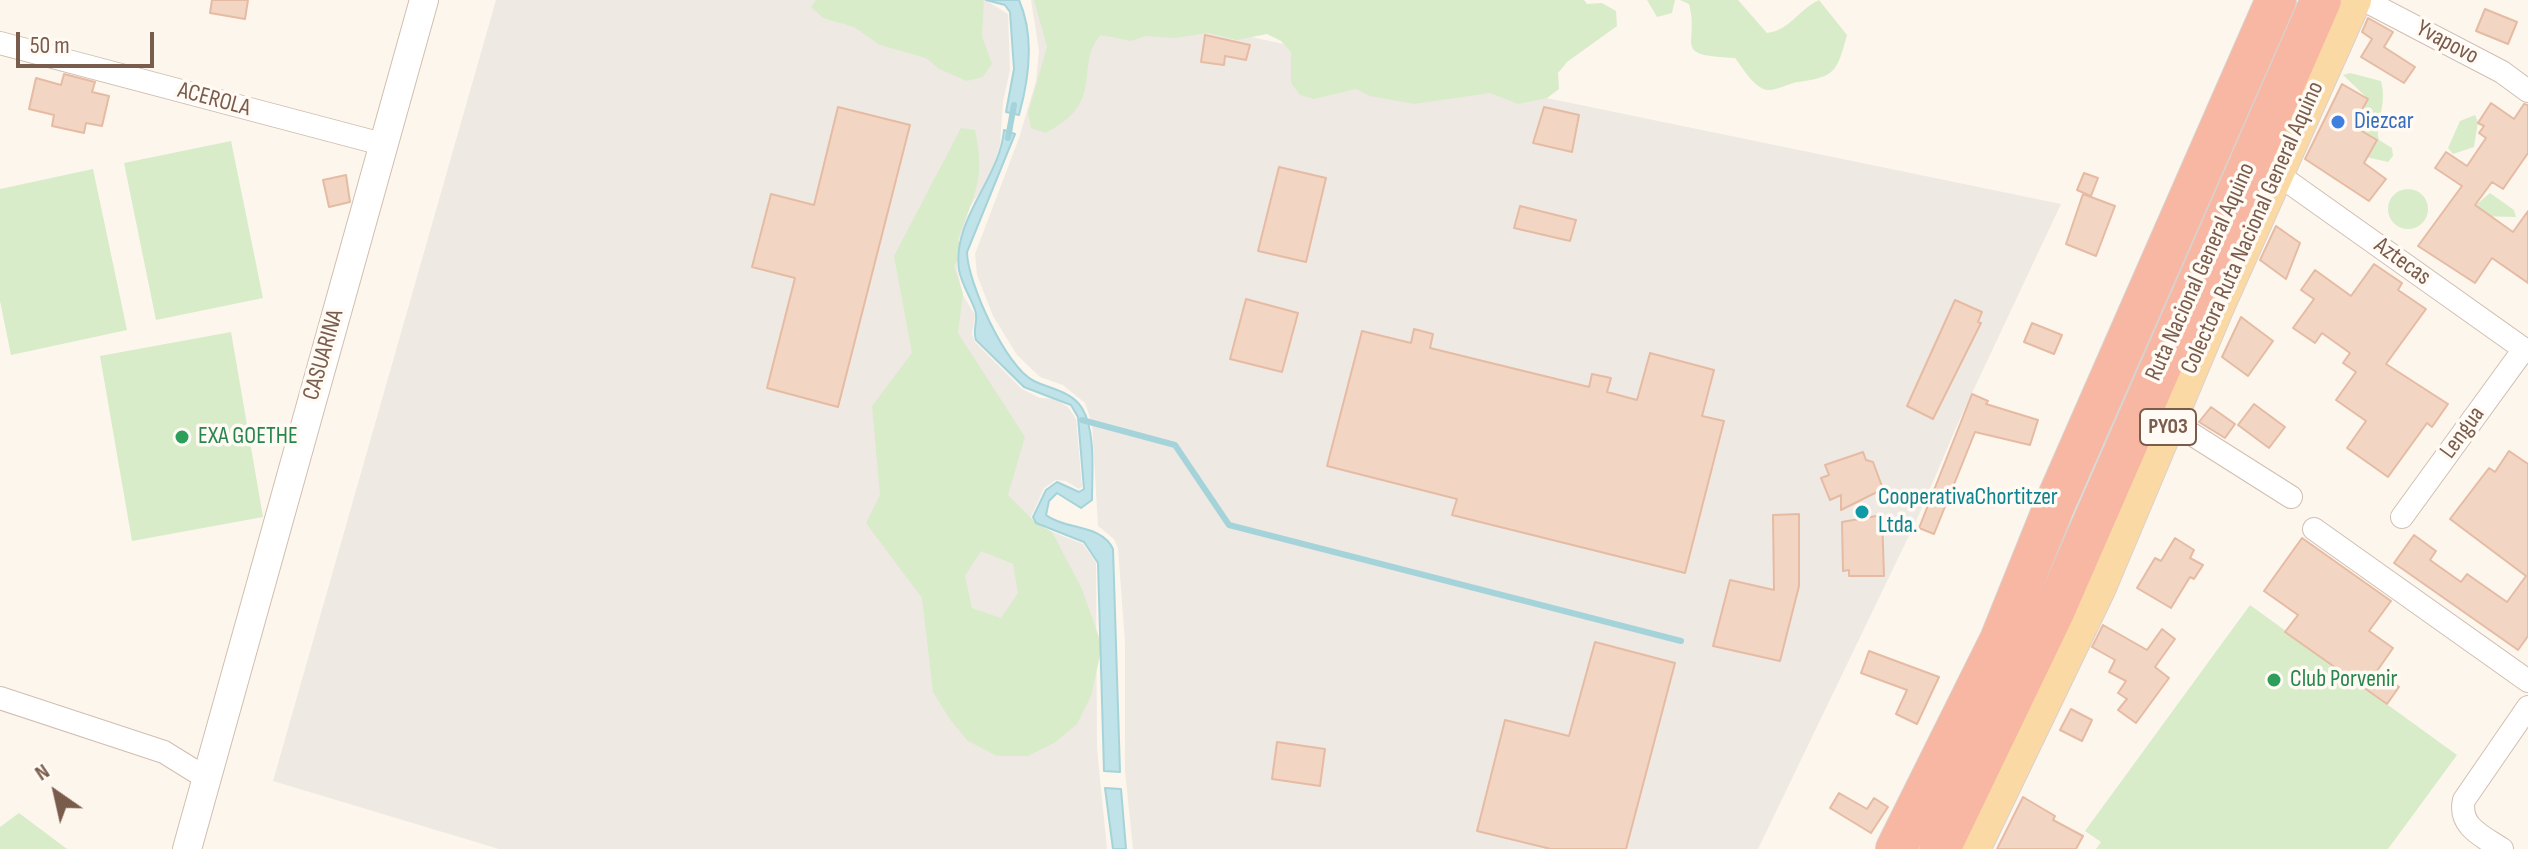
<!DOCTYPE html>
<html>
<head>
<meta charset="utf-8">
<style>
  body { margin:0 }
  #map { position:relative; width:2528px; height:849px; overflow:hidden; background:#fdf6ec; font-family:"Sofia Sans Condensed",sans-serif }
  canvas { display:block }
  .north { position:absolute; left:16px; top:753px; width:80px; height:80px; -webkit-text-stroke:6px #fffaf3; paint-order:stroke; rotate:326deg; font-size:22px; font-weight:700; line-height:32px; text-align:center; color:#7a5c4d }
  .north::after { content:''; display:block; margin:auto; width:28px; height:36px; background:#7a5c4d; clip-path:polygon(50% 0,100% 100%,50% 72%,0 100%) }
  .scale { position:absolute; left:16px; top:32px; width:138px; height:36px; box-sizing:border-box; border:4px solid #7a5c4d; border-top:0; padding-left:10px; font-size:24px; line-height:28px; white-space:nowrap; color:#7a5c4d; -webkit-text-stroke:6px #fffaf3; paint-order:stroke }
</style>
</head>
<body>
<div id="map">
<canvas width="2528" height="849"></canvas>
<div class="north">N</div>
<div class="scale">50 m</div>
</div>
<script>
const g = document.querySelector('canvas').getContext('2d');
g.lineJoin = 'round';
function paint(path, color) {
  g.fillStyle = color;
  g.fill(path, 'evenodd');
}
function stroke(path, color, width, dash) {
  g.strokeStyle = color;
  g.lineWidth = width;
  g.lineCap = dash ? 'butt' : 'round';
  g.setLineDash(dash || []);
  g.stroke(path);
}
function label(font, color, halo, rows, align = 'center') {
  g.font = font + ' "Sofia Sans Condensed",sans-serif';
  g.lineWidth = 7;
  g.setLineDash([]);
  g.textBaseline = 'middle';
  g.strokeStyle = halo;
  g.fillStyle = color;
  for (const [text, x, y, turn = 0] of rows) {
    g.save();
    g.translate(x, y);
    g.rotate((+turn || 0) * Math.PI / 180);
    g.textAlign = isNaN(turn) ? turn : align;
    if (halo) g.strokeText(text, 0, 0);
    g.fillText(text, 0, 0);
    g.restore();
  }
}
paint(new Path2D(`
  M496,0h489l23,14 2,56 -7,32 -3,43 -10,31 -20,31 -13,40v22l6,26 12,20 -3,19 3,8 47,47 18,9 15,1 13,8 8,12 6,68 -3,2 -13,-8 -10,-1 -12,8 -13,29 4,8 48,19 13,19 1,185 10,101h-608l-226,-68z
  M1031,0h40l990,204 -103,219 -40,94 -160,332h-625l-8,-78v-128l-7,-95 -4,-9 -16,-13 -6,-102 -7,-21 -22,-18 -23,-8 -23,-22 -24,-39 -16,-41 -2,-21 44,-116 17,-57 3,-30z`), '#efe9e4');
paint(new Path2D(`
  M816,0h168l-2,36 10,28 -9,13 -16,4 -28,-12 -13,-11 -46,-13 -26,-18 -31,-9 -12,-11z
  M1034,0h550l3,4 15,-1 14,8 1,15 -50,36 -9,11 1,16 -12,9 -29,6 -28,-11 -76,11 -44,-8 -14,-7 -42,10 -14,-4 -9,-12v-31l-10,-11 -14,-7 -30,6 -29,-7 -33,5 -29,-2 -15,5 -30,-6c-28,29 7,68 -56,98l-14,-5 -3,-15 19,-66z
  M1647,0h28l-3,13 -15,4z
  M1680,0h58l29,33c23,-3 31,-23 52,-33l28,35c-10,36 -11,42 -49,47 -9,1 -22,9 -31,8 -14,-3 -24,-22 -32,-32 -65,-3 -35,-12 -46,-54z
  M2350,73l31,8c7,26 -7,42 -2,59l13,8 1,8 -5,6 -22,-5 -10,-27 9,-11v-23l-22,-21z
  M2475,115l3,7 -4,25 -21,7 -5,-6 12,-27z
  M961,128l14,2c11,52 -1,62 -17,110l5,10 -9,16 9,28 -5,39 67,104 -17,58 28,28 16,9 30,57 20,57 -11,50 -14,28 -23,19 -26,13h-31l-29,-15 -19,-23 -16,-26 -11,-94 -56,-75 14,-28 -8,-89 40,-53 -18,-97zM981,551l32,13 5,29 -17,25 -29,-10 -7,-32z
  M231,141l32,157 -107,22 -32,-157z
  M93,169l34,161 -116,25 -11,-54v-112z
  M2388 209a20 20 0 1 1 40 0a20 20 0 1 1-40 0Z
  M2490,193l24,17 2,7 -40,-1 1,-12z
  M231,332l32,185 -131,24 -32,-185z
  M2250,605l207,150 -69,94h-292l5,-7 -16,-11z
  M19,813l48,36h-67v-22z`), '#d8ecc9');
const water = new Path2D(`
  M986,0h33c16,36 10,79 0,115l-13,-3 8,-43 -4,-57 -5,-7z
  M1004,130l11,4 -48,118c0,29 39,116 67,129 16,8 37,10 48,27 14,23 10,66 10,92l-11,8 -24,-15 -8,8 -3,14c19,15 56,9 67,34l7,223 -16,-1 -6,-208 -14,-21 -48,-19 -3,-6 13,-27 11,-8 22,10 5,-3 -6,-72 -7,-12 -47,-18 -48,-47c-4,-11 3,-20 -1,-30 -5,-14 -13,-25 -16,-40 -7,-52 41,-91 45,-140z
  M1105,788l16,1 5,60h-13z`);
paint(water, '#bfe3e8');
stroke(water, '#a5d3da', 2);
stroke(new Path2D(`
  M1008,138l6,-33
  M1082,420l93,25 54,80 452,116`), '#a5d3da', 6);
const building = new Path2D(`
  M212,0h36l-3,19 -35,-6z
  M2485,9l32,13 -9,22 -32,-13z
  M2368,18l25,14 -9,15 31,20 -11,16 -43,-26 11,-18 -10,-7z
  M1205,35l45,10 -4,15 -21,-4 -1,9 -23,-3z
  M64,74l31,8 -3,10 17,4 -7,30 -16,-3 -2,10 -32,-7 2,-11 -25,-6 7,-31 25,7z
  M2342,84l26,15 -15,27 24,14 -13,23 22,16 -17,22 -64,-42z
  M2491,103l23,16 10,-15 4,1v48l-25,36 -11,-7 -17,23 38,27 15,-21v72l-36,-25 -17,25 -57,-37 44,-60 -27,-18 11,-16 21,14 19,-28 -7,-5 5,-7 -6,-3z
  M838,107l72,18 -72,282 -71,-19 28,-110 -43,-11 19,-73 43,11z
  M1544,107l35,8 -7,37 -39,-9z
  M1279,167l47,11 -20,84 -48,-11z
  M2084,173l14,5 -7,18 -14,-6z
  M346,175l4,27 -21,5 -6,-27z
  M2083,194l32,12 -19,50 -30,-12z
  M1520,206l56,14 -6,21 -56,-13z
  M2276,226l24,17 -14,36 -26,-19z
  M2374,264l28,19 -4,7 28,19 -40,55 62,40 -16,23 -5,-4 -39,54 -41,-29 19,-27 -30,-21 20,-28 -13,-9 7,-10 -28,-20 -7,10 -22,-15 21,-29 -13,-9 14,-20 36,26z
  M1246,299l52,14 -16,59 -52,-13z
  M1955,300l27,12 -4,10 3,1 -48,96 -26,-13z
  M2241,317l32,24 -25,35 -26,-19z
  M2032,323l30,12 -8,19 -30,-12z
  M1414,329l19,5 -3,14 159,39 3,-13 19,4 -4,14 30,8 13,-47 64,17 -12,46 22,5 -39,152 -233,-58 5,-16 -130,-33 35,-135 49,12z
  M1972,394l16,7 -2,3 52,16 -8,25 -55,-13 -41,102 -15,-6z
  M2254,404l31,23 -16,21 -31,-23z
  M2211,407l24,17 -10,14 -26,-16z
  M2509,451l19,13v172l-10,14 -124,-87 20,-28 22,16 -6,9 31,22 6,-8 40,28 19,-26 -76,-57 39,-51 6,4z
  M1863,452l3,8 7,2 10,27 -42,21v-15l-11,5 -9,-22 8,-3 -4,-10z
  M1799,514v72l-19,75 -67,-15 17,-66 44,10 -1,-75z
  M1882,515l2,61h-35v-6l-6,1 -1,-49z
  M2175,538l19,12 -4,8 13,7 -9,14 -4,-2 -19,31 -34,-20 18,-30 6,3z
  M2302,538l89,63 -22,30 24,17 -16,23 22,16 -12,17 -102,-72 13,-17 -34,-24z
  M2103,625l44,25 15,-21 13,10 -20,28 14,11 -33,45 -18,-13 9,-11 -9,-6 8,-12 -17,-9 6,-12 -23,-13z
  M1595,642l80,21 -49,186h-75l-74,-18 28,-111 64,16z
  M1869,651l70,26 -22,47 -21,-10 11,-24 -46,-17z
  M2071,709l21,11 -10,21 -22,-11z
  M1277,742l48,7 -5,37 -48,-7z
  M1839,793l28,16 7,-11 14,9 -17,26 -41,-25z
  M2023,797l32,19 -2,4 30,16 -7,13h-79z`);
paint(building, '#f3d5c3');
stroke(building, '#e6bba3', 2);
const minor = new Path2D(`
  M2364,0l138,72 26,19
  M0,43l382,101
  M2276,173l252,179
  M2171,421l120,76
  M2402,517l122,-168
  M2314,529l214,152
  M0,698l164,54 42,26
  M2502,849c-20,-13 -44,-23 -38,-49l64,-93`);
const tertiary = new Path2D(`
  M187,849l237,-849`);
const primary = new Path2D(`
  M1972,849l126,-262 117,-278 138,-309`);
const motorway = new Path2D(`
  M1896,849l104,-209 54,-134 222,-506
  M1940,849l114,-237 267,-612`);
stroke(minor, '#d1beb0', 24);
stroke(tertiary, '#d1beb0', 30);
stroke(primary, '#dad1cd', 38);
stroke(motorway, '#dad1cd', 42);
stroke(minor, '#fff', 22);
stroke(tertiary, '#fff', 28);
stroke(primary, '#fbd9a5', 36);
stroke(motorway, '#f7b7a3', 40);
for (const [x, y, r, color] of [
  [2338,122,8,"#3f7fe0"],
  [182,437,8,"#2e9e5b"],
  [1862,512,8,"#0f9aa8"],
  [2274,680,8,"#2e9e5b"]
]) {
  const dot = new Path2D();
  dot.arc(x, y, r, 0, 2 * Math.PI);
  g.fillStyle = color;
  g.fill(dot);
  stroke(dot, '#fffaf3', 3);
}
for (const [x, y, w] of [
  [2168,427,56]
]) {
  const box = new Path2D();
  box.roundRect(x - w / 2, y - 18, w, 36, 6);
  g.fillStyle = '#fffaf3';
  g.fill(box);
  stroke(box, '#7a5c4d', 2);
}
label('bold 22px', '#7a5c4d', null, [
  ["PY03",2168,427]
]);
label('24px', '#7a5c4d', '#fffaf3', [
  ["Yvapovo",2447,43,28],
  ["ACEROLA",214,100,15],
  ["Colectora Ruta Nacional General Aquino",2253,228,-66],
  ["Aztecas",2402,262,36],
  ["Ruta Nacional General Aquino",2201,272,-66],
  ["CASUARINA",324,355,-74],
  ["Lengua",2463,433,-54]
]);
label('24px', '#366cbe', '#fffaf3', [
  ["Diezcar",2354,122]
], 'left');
label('24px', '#27864d', '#fffaf3', [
  ["EXA GOETHE",198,437],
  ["Club Porvenir",2290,680]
], 'left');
label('24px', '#0d838f', '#fffaf3', [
  ["CooperativaChortitzer",1878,498],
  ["Ltda.",1878,526]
], 'left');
</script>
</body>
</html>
